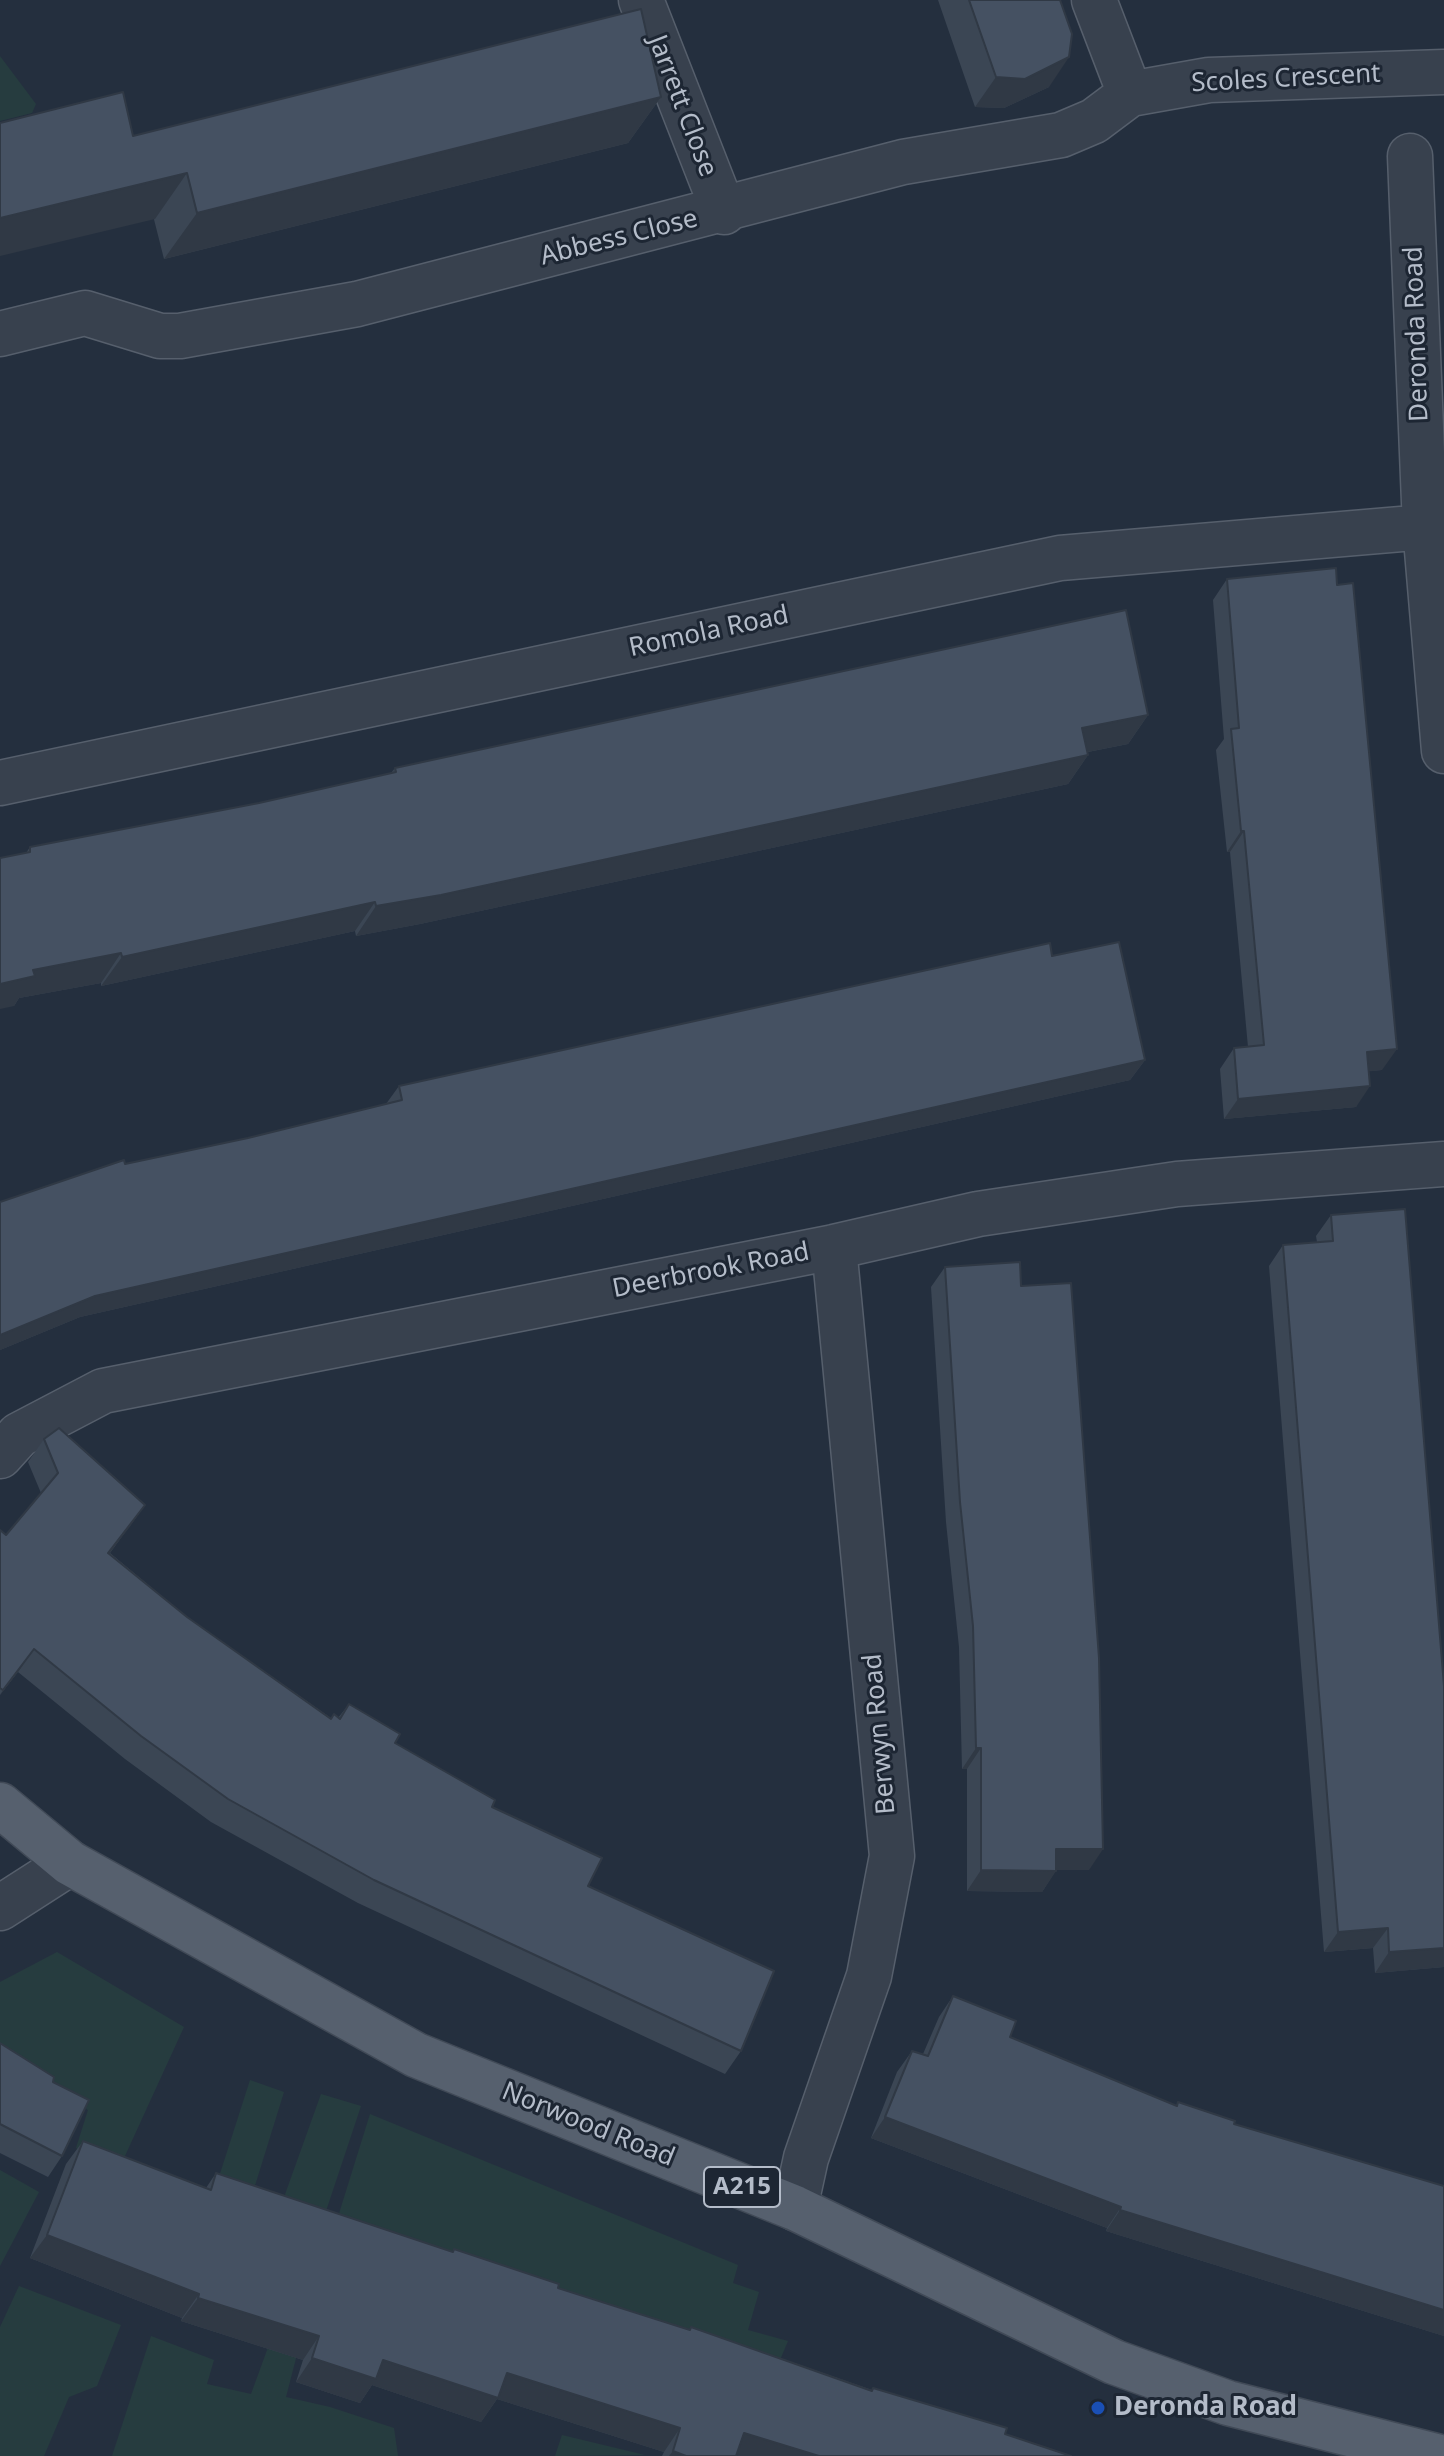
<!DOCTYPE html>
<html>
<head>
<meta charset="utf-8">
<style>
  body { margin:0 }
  canvas { display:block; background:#242f3e }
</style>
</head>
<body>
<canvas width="1444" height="2456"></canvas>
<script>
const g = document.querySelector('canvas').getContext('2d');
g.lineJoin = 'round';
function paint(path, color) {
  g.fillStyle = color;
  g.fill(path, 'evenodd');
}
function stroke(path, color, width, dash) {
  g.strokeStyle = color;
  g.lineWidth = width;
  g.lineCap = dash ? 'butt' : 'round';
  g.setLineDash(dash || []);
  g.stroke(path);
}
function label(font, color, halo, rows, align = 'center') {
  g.font = font + ' "Noto Sans",sans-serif';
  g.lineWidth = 6;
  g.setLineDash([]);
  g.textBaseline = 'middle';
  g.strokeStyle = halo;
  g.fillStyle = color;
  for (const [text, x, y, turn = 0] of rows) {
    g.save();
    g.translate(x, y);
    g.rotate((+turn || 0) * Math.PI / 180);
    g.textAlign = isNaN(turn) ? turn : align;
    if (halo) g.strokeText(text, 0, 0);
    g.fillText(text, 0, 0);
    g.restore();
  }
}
paint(new Path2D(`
  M0,56l36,48 -4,9 -32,8z
  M57,1952l127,75 -65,142 -43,-21 12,-38 -88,-53v-75z
  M250,2080l34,12 -31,100 -36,-9z
  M321,2094l40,12 -36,108 -42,-14z
  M370,2114l368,151 -5,18 26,9 -11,38 40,11 -13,31 -438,-152z
  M0,2170l39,22 -39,74z
  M19,2286l102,39 -24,61 -28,11 -25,59h-44v-129z
  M274,2331l27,8 -15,58 44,10 64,21 4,28h-286l39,-120 63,24 -7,24 44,10z
  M562,2435l83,20 -90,1z`), '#263c3f');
const street = new Path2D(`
  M641,0l83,212
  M1130,94l79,-14 235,-8
  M1410,156l15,371 19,224
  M0,334l85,-21 75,23h20l177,-32 546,-142 158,-27 33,-14 36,-27 -36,-94
  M0,783l1060,-225 365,-31
  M0,1456l19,-21 84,-44 731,-144 144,-33 199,-30 267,-20
  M0,1908l70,-45
  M795,2208l11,-50 63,-182 23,-120 -58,-609`);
const primary = new Path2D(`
  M0,1805l70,58 346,192 379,153 319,154 114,41 208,53`);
stroke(street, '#565f6c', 47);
stroke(primary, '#414a57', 47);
stroke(street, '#38414e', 44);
stroke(primary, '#56606e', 44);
paint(new Path2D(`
  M938,0h122l-11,87 -45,21 -29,-1z
  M661,97l-33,46 -464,116 -31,-123z
  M1227,579l155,491 -13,1 -13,36 -132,12 -4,-50 14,-21 14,-1 -18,-195h-3l-11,-102 8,-11 -11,-139z
  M1148,715l-20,29 -40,8v3l-20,29 -648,140 -64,12 -1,-5 -254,55v-3l-82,15 -5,8 12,-153 4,-6 229,-44 132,-30 4,-5z
  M1052,956l93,104 -15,20 -1050,237 -80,33v-148l125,-38 123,-26 138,-34 13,-18z
  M1331,1215l113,471v281l-69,6 -2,-25 -49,4 -55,-686 14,-21 34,-3 -1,-6z
  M945,1267l76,19 68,584h-33l-14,22 -75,-1v-122h-5l-3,-122 -13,-125 -15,-235z
  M44,1439l101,66 -35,48 77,64 144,101h7l11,-14 46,39 97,64 96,79 153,165 -16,23 -367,-171 -147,-81 -86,-63 -107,-87 -18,23v-165l6,5 35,-42 -13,-31z
  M953,1996l57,41 166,69 2,-4 56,22 210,62v150l-338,-105 1,-3 -236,-90 26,-66 15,-21 11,3 16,-37z
  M0,2043l53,39 9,74 -14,21 -48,-24z
  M83,2141l123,47 10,-15 236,79 2,-3 104,39 131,42 2,-3 181,63 199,66h-409l2,-4 -167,-53 -16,23 -109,-37 -12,18 -64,-21 7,-22 -122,-39 1,-3 -152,-60 36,-94z`), '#3b4654');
paint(new Path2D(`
  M1069,57l-20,30 -45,21 -29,-1 21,-30z
  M661,97l-33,46 -464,116 33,-46z
  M187,173l-32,46 -155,37v-38z
  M1148,715l-20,29 -66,13 20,-29z
  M1088,755l-20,29 -648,140 -64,12 20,-30z
  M1241,831h3l-14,21h-3z
  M375,902l-20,29 -254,55 21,-29z
  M121,953l-20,30 -82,15 -5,8 -14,3v-25l33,-14z
  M1397,1049l-15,21 -29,3 14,-21z
  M1145,1060l-15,20 -1050,237 -80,33v-15l95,-39z
  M1370,1086l-14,21 -132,12 14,-20z
  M145,1505l-16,23 -37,47 16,-22z
  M34,1649l-16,23 -18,23 3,-5z
  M976,1748h5l-14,21h-5z
  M1056,1849h47l-14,21h-48z
  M981,1870l75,1 -14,21 -75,-1z
  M1388,1928l-15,20 -49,4 14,-20z
  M1444,1948v19l-69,6 14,-21z
  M885,2117l236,90 -14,21 -236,-90z
  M1120,2210l324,100v26l-338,-105z
  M47,2235l152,59 -17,24 -152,-60z
  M198,2298l121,38 -16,24 -122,-39z
  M312,2358l71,2 124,13 173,55 -16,24 -167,-53 -16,23 -109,-37 -12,18 -64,-21z
  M744,2433l75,23h-92z
  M673,2451l13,5h-17z`), '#303945');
const building = new Path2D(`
  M969,0h91l12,34 -3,23 -44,22 -29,-2z
  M641,9l20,88 -464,116 -10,-40 -187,45v-95l123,-31 10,44z
  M1336,568l1,17 16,-2 44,466 -30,3 3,34 -132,13 -4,-51 30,-3 -20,-214h-3l-10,-102 8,-1 -12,-149z
  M1126,610l22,105 -66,13 6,27 -647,140 -65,11 -1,-4 -253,55 -1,-4 -88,17 2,6 -35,8v-126l30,-6v-5l229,-44 137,-31 -1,-4z
  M1119,942l26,118 -1050,236 -95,39v-133l124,-42 1,4 123,-26 154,-38 -3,-14 651,-143 2,13z
  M1405,1209l39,477v262l-55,4 -1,-24 -50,4 -55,-687 50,-4 -2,-26z
  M1020,1262l1,24 50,-3 28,375 4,191h-47v22l-75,-1v-122h-5l-3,-122 -13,-124 -15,-235z
  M59,1428l86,77 -37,48 79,64 144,102 3,-5 6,5 9,-15 51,30 -5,9 100,57 -3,7 110,51 -14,28 186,85 -33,80 -367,-171 -146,-81 -87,-63 -107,-87 -31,41 -3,-2v-158l6,5 52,-62 -14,-34z
  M953,1996l63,25 -6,16 167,69 1,-4 57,19 -1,3 210,62v124l-324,-100 1,-3 -236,-90 27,-66 16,5z
  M0,2043l54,34 -1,5 36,18 -27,56 -62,-32z
  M83,2141l128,49 5,-17 237,79 1,-3 105,35 -1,4 132,42 1,-3 181,64 1,-3 134,40 -2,6 66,22h-252l-75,-23 -8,23h-50l-13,-5 7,-23 -173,-55 -9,25 -115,-38 -7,19 -64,-21 7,-22 -121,-38 1,-4 -152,-59z`);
paint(building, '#455162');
stroke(building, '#303945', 2);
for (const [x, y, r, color] of [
  [1098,2408,8,"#1a4fb4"]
]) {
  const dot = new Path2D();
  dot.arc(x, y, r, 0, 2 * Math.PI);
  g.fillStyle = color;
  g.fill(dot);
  stroke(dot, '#1d2633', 3);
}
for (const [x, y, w] of [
  [742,2187,76]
]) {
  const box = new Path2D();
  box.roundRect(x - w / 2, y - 20, w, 40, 6);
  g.fillStyle = '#1d2633';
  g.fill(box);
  stroke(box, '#b4bcc9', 2);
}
label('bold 24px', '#b4bcc9', null, [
  ["A215",742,2187]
]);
label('26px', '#b4bcc9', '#1d2633', [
  ["Scoles Crescent",1286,79,-3],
  ["Jarrett Close",682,106,69],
  ["Abbess Close",619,238,-14],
  ["Deronda Road",1417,334,-92],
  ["Romola Road",709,632,-12],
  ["Deerbrook Road",711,1271,-11],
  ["Berwyn Road",880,1734,-95],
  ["Norwood Road",588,2125,22]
]);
label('bold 26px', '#b4bcc9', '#1d2633', [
  ["Deronda Road",1114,2408]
], 'left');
</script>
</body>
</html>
